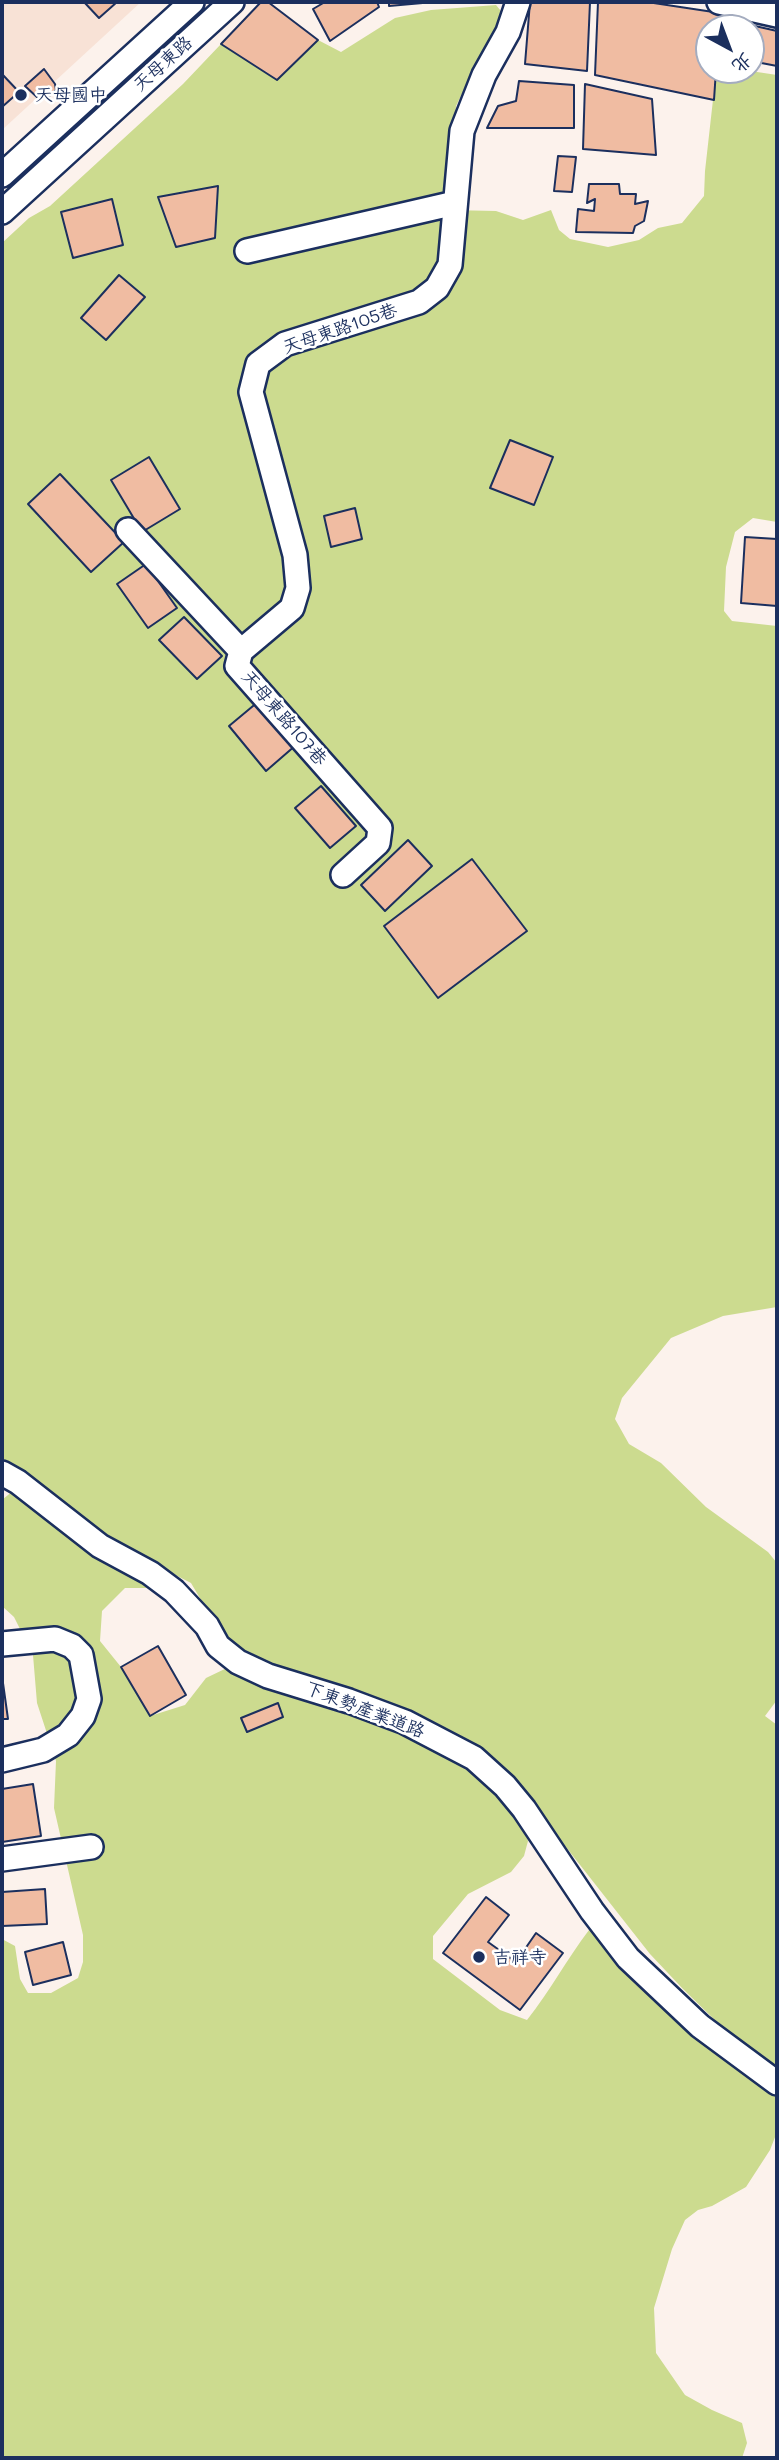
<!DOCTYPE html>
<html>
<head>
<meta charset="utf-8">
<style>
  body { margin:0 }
  #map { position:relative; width:779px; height:2460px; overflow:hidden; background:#fcf2ec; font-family:Mali,"LXGW WenKai TC",sans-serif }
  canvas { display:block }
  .frame { position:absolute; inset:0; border:4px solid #1b2f5e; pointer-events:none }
  .north { position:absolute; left:695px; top:14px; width:70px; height:70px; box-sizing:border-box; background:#fff; border:2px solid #a4acbf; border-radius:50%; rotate:139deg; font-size:19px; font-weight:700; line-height:28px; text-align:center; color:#1b2f5e }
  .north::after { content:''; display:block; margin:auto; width:24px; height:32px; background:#1b2f5e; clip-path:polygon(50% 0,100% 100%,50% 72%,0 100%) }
</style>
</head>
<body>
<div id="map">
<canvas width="779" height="2460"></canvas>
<div class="frame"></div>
<div class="north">北</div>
</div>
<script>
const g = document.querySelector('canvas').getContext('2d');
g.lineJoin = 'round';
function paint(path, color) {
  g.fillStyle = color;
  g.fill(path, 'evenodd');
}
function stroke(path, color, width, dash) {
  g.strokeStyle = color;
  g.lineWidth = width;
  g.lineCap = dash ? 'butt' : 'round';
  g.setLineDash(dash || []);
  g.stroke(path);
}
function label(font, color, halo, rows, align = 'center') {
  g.font = font + ' Mali,"LXGW WenKai TC",sans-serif';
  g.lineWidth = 5;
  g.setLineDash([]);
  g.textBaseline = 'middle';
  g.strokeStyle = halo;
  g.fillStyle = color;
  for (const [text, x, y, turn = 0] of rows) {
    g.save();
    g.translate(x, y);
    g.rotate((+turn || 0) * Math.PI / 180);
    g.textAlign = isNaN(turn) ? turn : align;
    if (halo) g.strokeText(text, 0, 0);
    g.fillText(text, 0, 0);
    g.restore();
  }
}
paint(new Path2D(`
  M2,2h139l-139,128z`), '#f8e2d6');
paint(new Path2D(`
  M496,5l9,11 -21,32 -28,58 -7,104 47,1 27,9 28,-10 8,20 11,9 38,8 31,-7 19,-12 24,-5 22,-27 1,-25 11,-98 28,-3 33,5v447l-24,-4 -18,14 -9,35 -2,44 8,10 45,5v681l-54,9 -52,22 -49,60 -7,21 14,25 32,19 45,44 62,45 9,11v137l-12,16 12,9v343l-53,-39 -42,-41 -32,-34 -121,-154 -251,-131 -34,-16 -24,-21 -29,-49 -90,-46 -99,-72v-1222l27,-25 21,-12 133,-122 38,-40 56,36 41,-40 23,12 54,-34 36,-8z
  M14,1490l139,89 -2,9h-26l-23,23 -2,30 21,26 29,49 35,-11 21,-27 25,-12 126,45 109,56 25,21 32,37 5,16 -4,15 -13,16 -43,22 -35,42v23l67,51 27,10c23,-29 40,-61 62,-90l19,12 164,149 5,8v33l-7,18 -24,37 -34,19 -14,4 -13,10 -13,29 -18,59 2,45 29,42 27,15 30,13 5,20 -5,15h-740v-519l13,7 5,33 8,14h23l27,-15 5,-16v-27l-29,-127 2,-47 -19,-58 -4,-48 -19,-38 -12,-11v-106z`), '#ccdb8f');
const building = new Path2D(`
  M84,2h33l-18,16z
  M261,2h7l50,38 -41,40 -56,-36z
  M325,2h52l2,5 -49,34 -17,-32z
  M389,2h45l-45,4z
  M530,2h60l-3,69 -62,-7z
  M598,2h49l73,11 -1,15h-10v42h7l-2,30 -119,-25z
  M755,26l22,5v35l-26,-5v-16z
  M44,69l11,15 1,6 -8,7 -9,2 -14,-13z
  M2,74l17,18 -17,15z
  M519,81l55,4v43h-87l11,-22 18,-5z
  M585,84l67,15 4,56 -73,-6z
  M558,156l18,1 -4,35 -18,-1z
  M589,184h30l1,10h16l-1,10 13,-3 -4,20 -9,5 -2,7 -57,-1 2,-23 16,2 1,-12 -8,4z
  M218,186l-3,52 -39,9 -18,-50z
  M112,199l11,46 -50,13 -12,-46z
  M119,275l26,22 -39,43 -25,-22z
  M510,440l43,17 -19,48 -44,-17z
  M149,457l31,52 -38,23 -31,-52z
  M60,474l64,68 -33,30 -63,-68z
  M355,508l7,31 -31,8 -7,-31z
  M745,537l32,2v67l-36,-3z
  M146,564l31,44 -29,20 -31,-44z
  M184,617l38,39 -25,23 -38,-39z
  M259,701l37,44 -30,26 -37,-45z
  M321,786l35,40 -26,22 -35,-40z
  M408,840l24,26 -47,45 -24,-26z
  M472,859l55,72 -89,67 -54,-72z
  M158,1646l28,49 -36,21 -29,-49z
  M2,1676l6,43h-6z
  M278,1703l5,14 -36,15 -6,-14z
  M33,1784l8,52 -39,6v-53z
  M45,1889l2,35 -45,2v-34z
  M486,1897l23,18 -21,27 28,20 20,-29 27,20 -43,57 -77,-57z
  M63,1942l8,33 -38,10 -8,-33z`);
paint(building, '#f0bca2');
stroke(building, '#1b2f5e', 2);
const minor = new Path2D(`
  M719,2l58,13
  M2,175l190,-173
  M2,212l230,-210
  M247,251l208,-48
  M128,530l113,121
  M241,651l51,-43 6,-20 -3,-33 -44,-163 7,-28 27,-20 134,-42 18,-14 13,-23 12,-134 22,-56 24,-43 10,-30
  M241,651l-4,15 143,162 -2,15 -35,32
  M2,1473l16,9 82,64 50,27 24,18 33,35 11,20 20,16 30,14 81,25 56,21 69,36 31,28 19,23 68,102 36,47 72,68 77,57
  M2,1644l53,-5 17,7 9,9 8,44 -6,17 -15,19 -25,15 -41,10
  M2,1859l89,-12`);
stroke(minor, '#1b2f5e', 28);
stroke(minor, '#fff', 23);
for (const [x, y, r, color] of [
  [21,95,7,"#1b2f5e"],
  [479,1957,7,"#1b2f5e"]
]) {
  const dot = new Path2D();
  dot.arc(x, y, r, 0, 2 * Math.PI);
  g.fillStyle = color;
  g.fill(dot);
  stroke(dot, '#fff', 2.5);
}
label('18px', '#1b2f5e', '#fff', [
  ["天母東路",163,64,-42],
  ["天母東路105巷",340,329,-19],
  ["天母東路107巷",284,718,49],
  ["下東勢產業道路",365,1710,21]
]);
label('18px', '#1b2f5e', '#fff', [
  ["天母國中",35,95],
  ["吉祥寺",493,1957]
], 'left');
</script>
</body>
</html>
